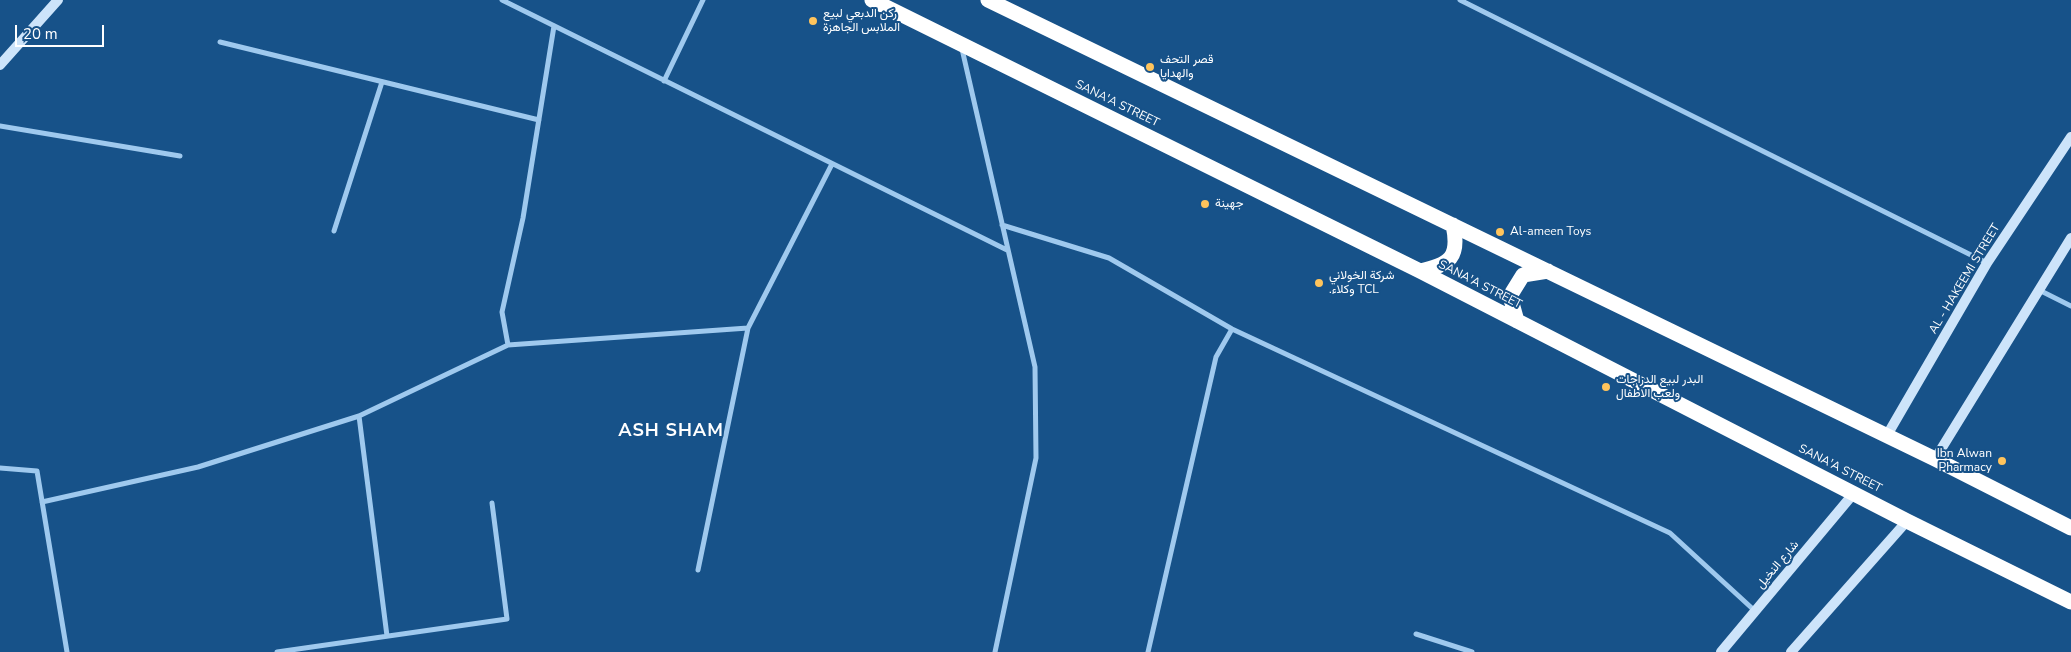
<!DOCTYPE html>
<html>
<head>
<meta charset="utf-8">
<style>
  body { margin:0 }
  #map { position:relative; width:2071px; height:652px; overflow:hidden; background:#175289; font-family:"Nunito Sans",sans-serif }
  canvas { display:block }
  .scale { position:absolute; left:15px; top:25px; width:89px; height:22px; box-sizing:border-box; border:2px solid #fff; border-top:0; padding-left:6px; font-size:15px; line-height:18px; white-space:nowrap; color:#fff; -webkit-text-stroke:4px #175289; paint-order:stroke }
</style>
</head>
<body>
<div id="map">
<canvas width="2071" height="652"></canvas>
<div class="scale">20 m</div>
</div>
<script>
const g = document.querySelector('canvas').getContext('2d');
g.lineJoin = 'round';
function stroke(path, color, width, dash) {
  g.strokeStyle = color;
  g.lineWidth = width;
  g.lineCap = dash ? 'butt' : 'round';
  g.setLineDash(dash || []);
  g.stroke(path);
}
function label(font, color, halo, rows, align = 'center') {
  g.font = font + ' "Nunito Sans",Vazirmatn,sans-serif';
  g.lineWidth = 4;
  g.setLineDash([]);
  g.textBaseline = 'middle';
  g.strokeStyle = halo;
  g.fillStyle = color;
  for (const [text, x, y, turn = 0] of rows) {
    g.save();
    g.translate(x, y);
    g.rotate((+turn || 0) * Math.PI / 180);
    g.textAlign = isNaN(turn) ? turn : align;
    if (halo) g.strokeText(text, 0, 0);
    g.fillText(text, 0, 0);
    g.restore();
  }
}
stroke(new Path2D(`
  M502,0l505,250
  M1460,0l527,263
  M220,42l319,78
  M962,49l73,318 1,91 -41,194
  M664,81l39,-81
  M0,126l180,30
  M1002,225l107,33 123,71 438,204 85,78
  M334,231l48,-149
  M2039,290l32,16
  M508,345l-6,-33 21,-94 31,-192
  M359,416l28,220
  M0,468l37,3 30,181
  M42,502l156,-35 161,-51 149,-71 240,-17
  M698,570l50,-242 84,-164
  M1416,634l56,18
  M277,652l230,-33 -15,-116
  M1148,652l68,-295 16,-28`), '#9fc9ee', 5);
stroke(new Path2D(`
  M0,65l58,-65
  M1886,437l101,-174 84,-126
  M1935,459l136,-221
  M1721,652l133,-159
  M1791,652l116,-131`), '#cde4fa', 10);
stroke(new Path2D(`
  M872,0l548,271 487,250 164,81
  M988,0l947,459 136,69
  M1420,271c30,-6 40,-14 33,-46
  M1517,321l-7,-25 13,-21 25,-4`), '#fff', 15);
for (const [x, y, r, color] of [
  [813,21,5,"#ffc45c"],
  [1150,67,5,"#ffc45c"],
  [1205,204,5,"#ffc45c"],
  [1500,232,5,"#ffc45c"],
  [1319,283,5,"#ffc45c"],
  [1606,387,5,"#ffc45c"],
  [2002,461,5,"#ffc45c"]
]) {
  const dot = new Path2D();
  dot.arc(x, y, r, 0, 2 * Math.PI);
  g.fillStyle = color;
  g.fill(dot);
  stroke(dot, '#175289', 2);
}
label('12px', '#fff', '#175289', [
  ["ركن الدبعي لبيع",823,14],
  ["الملابس الجاهزة",823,28],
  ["قصر التحف",1160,60],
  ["والهدايا",1160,74],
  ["جهينة",1215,204],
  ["Al-ameen Toys",1510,232],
  ["شركة الخولاني",1329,276],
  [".وكلاء TCL",1329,290],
  ["البدر لبيع الدراجات",1616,380],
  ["ولعب الاطفال",1616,394],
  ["Ibn Alwan",1992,454,"right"],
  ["Pharmacy",1992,468,"right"]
], 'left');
label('12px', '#fff', '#175289', [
  ["SANA'A STREET",1117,104,26],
  ["AL - HAKEEMI STREET",1965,279,-59],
  ["SANA'A STREET",1480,285,27],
  ["SANA'A STREET",1840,469,27],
  ["شارع النخيل",1778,565,-50]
]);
g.letterSpacing = '1px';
label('bold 18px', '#fff', '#175289', [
  ["ASH SHAM",671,432]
]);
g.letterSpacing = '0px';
</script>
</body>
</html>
